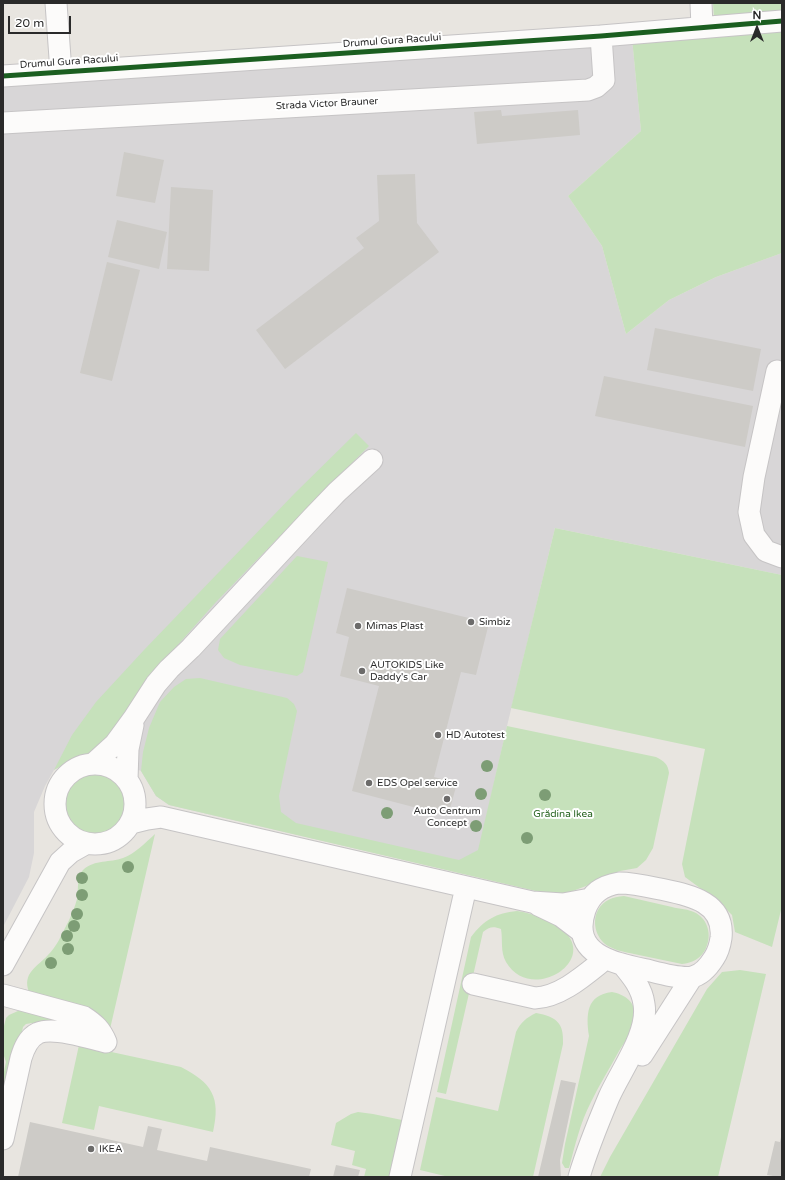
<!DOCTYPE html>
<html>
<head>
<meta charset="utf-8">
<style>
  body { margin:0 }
  #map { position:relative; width:785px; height:1180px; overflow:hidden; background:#e8e5e0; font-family:"Varela Round",sans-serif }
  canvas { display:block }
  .frame { position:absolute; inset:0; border:4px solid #2a2a2a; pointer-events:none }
  .north { position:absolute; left:737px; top:8px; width:40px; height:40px; -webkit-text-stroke:3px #fff; paint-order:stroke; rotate:0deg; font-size:11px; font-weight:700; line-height:16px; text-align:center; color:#2a2a2a }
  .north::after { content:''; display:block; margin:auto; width:14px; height:18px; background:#2a2a2a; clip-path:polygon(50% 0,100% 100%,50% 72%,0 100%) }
  .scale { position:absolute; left:8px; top:16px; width:63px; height:18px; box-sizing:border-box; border:2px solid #2a2a2a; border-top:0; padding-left:5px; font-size:12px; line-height:14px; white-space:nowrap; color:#2a2a2a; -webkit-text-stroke:3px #fff; paint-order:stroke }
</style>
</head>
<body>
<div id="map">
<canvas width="785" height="1180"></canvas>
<div class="frame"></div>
<div class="north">N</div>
<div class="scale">20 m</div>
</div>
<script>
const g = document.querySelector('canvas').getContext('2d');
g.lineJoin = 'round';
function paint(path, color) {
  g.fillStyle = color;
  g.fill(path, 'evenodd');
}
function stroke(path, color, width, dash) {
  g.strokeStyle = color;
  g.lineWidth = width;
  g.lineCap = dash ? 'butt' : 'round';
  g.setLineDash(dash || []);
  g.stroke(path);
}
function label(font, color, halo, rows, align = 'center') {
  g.font = font + ' "Varela Round",sans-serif';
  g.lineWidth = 4;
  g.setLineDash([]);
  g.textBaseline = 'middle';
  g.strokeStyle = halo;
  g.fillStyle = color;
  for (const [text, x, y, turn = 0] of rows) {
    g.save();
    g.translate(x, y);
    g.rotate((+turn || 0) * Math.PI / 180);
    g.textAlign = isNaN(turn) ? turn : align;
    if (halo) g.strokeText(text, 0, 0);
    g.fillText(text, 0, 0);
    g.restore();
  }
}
paint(new Path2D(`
  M632,38l9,93 -73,65 34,50 24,88 43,-34 47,-23 66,-24v322l-227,-47 -48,198 -34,150 -304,-71 -13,-9 -15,-25 -46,-19 -22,7 -19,11 -9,16 -11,26v41l-5,24 -26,50v-843z`), '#d8d6d7');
paint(new Path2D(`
  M713,3h69v250l-66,24 -47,23 -43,34 -24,-88 -34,-50 73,-65 -9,-93 83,-5z
  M356,433l13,13 -59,59 -94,97 -57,64 -46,73 -18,13 -22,7 -19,11 18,-35 24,-33 48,-52 151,-157z
  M555,528l227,47v331l-10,41 -37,-15 -3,-17 -13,-13 -34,-25 -3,-13 23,-115 -194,-41z
  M297,556l31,6 -25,110 -6,4 -57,-11 -16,-7 -6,-8 2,-11z
  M200,678l87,20 7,6 3,7 -18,85 2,16 15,11 163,37 19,-10 29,-124 149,31c8,4 12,7 13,16l-16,75 -7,12 -9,8 -17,3 -17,6 -17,9 -21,8 -25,-2 -371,-87 -13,-9 -15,-25 2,-19 6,-24 11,-26 14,-15 12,-8z
  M65 804a31 31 0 1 1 62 0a31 31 0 1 1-62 0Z
  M155,834l-45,195 -81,-37c-7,-19 8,-25 19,-37 4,-4 8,-10 11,-15 7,-14 14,-26 18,-41 2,-10 -1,-22 6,-29 12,-11 27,-7 40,-12 13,-5 22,-15 32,-24z
  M624,896c16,4 32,7 48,11 7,2 17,2 24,6 12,7 16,22 10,35 -4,10 -14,15 -24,16 -16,-3 -32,-7 -48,-10 -8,-2 -17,-3 -24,-7 -13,-6 -19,-24 -12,-37 6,-10 14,-13 26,-14z
  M517,911c14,2 25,6 37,13 55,31 -22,83 -48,38 -6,-11 -3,-22 -5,-33 -8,-3 -12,-2 -18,3l-37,162 -9,-2 34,-155c13,-17 25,-24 46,-26z
  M740,970l26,4 -48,203h-118l10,-20 97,-168 15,-17z
  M612,992c12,2 24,10 23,24 -1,13 -9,24 -16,35 -9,17 -20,34 -28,51 -11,21 -16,44 -22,66h-4l-3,-5 3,-19 24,-108c-3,-21 -3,-41 23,-44z
  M18,1011h4l57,10 11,13 -58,-11 -6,1 -3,3 -20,91v-42l3,-14 -3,-9v-23l3,-12 3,-3z
  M536,1013c21,4 28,10 27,31l-30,133h-84l-29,-7 16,-73 62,14 18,-79c5,-10 10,-14 20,-19z
  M79,1045l102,22c31,16 40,30 32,65l-114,-26 -5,24 -32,-7z
  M358,1112l15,2 29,6 -13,57h-25l2,-8 -14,-4 3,-14 -24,-6 5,-22 15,-9z`), '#c6e1bb');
paint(new Path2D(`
  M501,110l1,6 76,-6 2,25 -103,9 -3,-32z
  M124,152l40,8 -9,43 -39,-7z
  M415,174l2,49 22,29 -154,117 -29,-39 108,-82 -8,-10 23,-17 -2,-46z
  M171,187l42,3 -4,81 -42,-2z
  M117,220l50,12 -8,37 -51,-12z
  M107,262l33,8 -28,111 -32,-8z
  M655,328l106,21 -8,42 -106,-21z
  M604,376l149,30 -8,41 -150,-31z
  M347,588l142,35 -13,52 -15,-3 -27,105 23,6 -9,33 -96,-25 27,-105 -39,-10 9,-39 -13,-4z
  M561,1080l15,3 -16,77 1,17h-23z
  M30,1122l113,25 5,-21 14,3 -5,21 50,11 3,-14 101,22 -2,8h-291z
  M781,1137l1,40h-10l1,-1 -6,-1 8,-34 5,1z
  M336,1165l24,5 -2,7h-25z`), '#cdcbc7');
const minor = new Path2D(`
  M56,3l5,69
  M701,3l1,24
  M3,76l598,-40 181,-15
  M3,123l585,-33 8,-3 8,-7 -3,-44
  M777,371l-23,106 -5,35 5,23 12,16 16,6
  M93,764l22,-20 19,-26 22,-34 13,-15 22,-21 122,-131 24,-25 35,-32
  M55 804a40 40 0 1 1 80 0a40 40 0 1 1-80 0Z
  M127,780l1,-31 5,-24
  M131,823l16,-4 14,-2 371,85 31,2 27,-5
  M619,883c14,0 27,3 41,6 28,6 65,12 61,49 -1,7 -3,14 -7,20 -5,8 -12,17 -22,19 -12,2 -33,-4 -45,-7 -33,-7 -77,-15 -62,-60 6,-17 17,-24 34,-27z
  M538,905l23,11 21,16
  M3,965l57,-103 11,-10 16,-9
  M473,984l62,14c26,-1 51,-24 70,-39
  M3,995l81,22c11,7 17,13 22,25
  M642,1055l50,-78
  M3,1139l18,-81c3,-10 7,-20 17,-25 16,-7 51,5 68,9
  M400,1177l66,-290
  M579,1177c8,-27 19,-54 30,-80 12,-27 40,-64 35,-93 -2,-16 -12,-28 -22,-40`);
stroke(minor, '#c6c4c5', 23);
stroke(minor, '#fcfbfa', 21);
stroke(new Path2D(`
  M3,76l598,-40 181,-15`), '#1b5e20', 5);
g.fillStyle = '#7d9d75';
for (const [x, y] of [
  [487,766],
  [481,794],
  [545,795],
  [387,813],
  [476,826],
  [527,838],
  [128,867],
  [82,878],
  [82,895],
  [77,914],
  [74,926],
  [67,936],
  [68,949],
  [51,963]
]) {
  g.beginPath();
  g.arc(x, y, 6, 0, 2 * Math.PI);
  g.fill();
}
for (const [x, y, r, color] of [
  [471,622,4,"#6c6b6a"],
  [358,626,4,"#6c6b6a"],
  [362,671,4,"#6c6b6a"],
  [438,735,4,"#6c6b6a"],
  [369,783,4,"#6c6b6a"],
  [447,799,4,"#6c6b6a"],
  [91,1149,4,"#6c6b6a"]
]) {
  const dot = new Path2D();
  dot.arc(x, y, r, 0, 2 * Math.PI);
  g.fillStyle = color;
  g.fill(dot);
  stroke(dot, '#fff', 1.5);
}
label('10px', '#2a2a2a', '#fff', [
  ["Drumul Gura Racului",392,41,-4],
  ["Drumul Gura Racului",69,62,-4],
  ["Strada Victor Brauner",327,104,-3]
]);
label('10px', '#2a2a2a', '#fff', [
  ["Simbiz",479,622],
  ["Mimas Plast",366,626],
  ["AUTOKIDS Like",370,665],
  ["Daddy's Car",370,677],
  ["HD Autotest",446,735],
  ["EDS Opel service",377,783],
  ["Auto Centrum",447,811,"center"],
  ["Concept",447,823,"center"],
  ["IKEA",99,1149]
], 'left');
label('10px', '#25621e', '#fff', [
  ["Grădina Ikea",563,814]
]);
</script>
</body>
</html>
